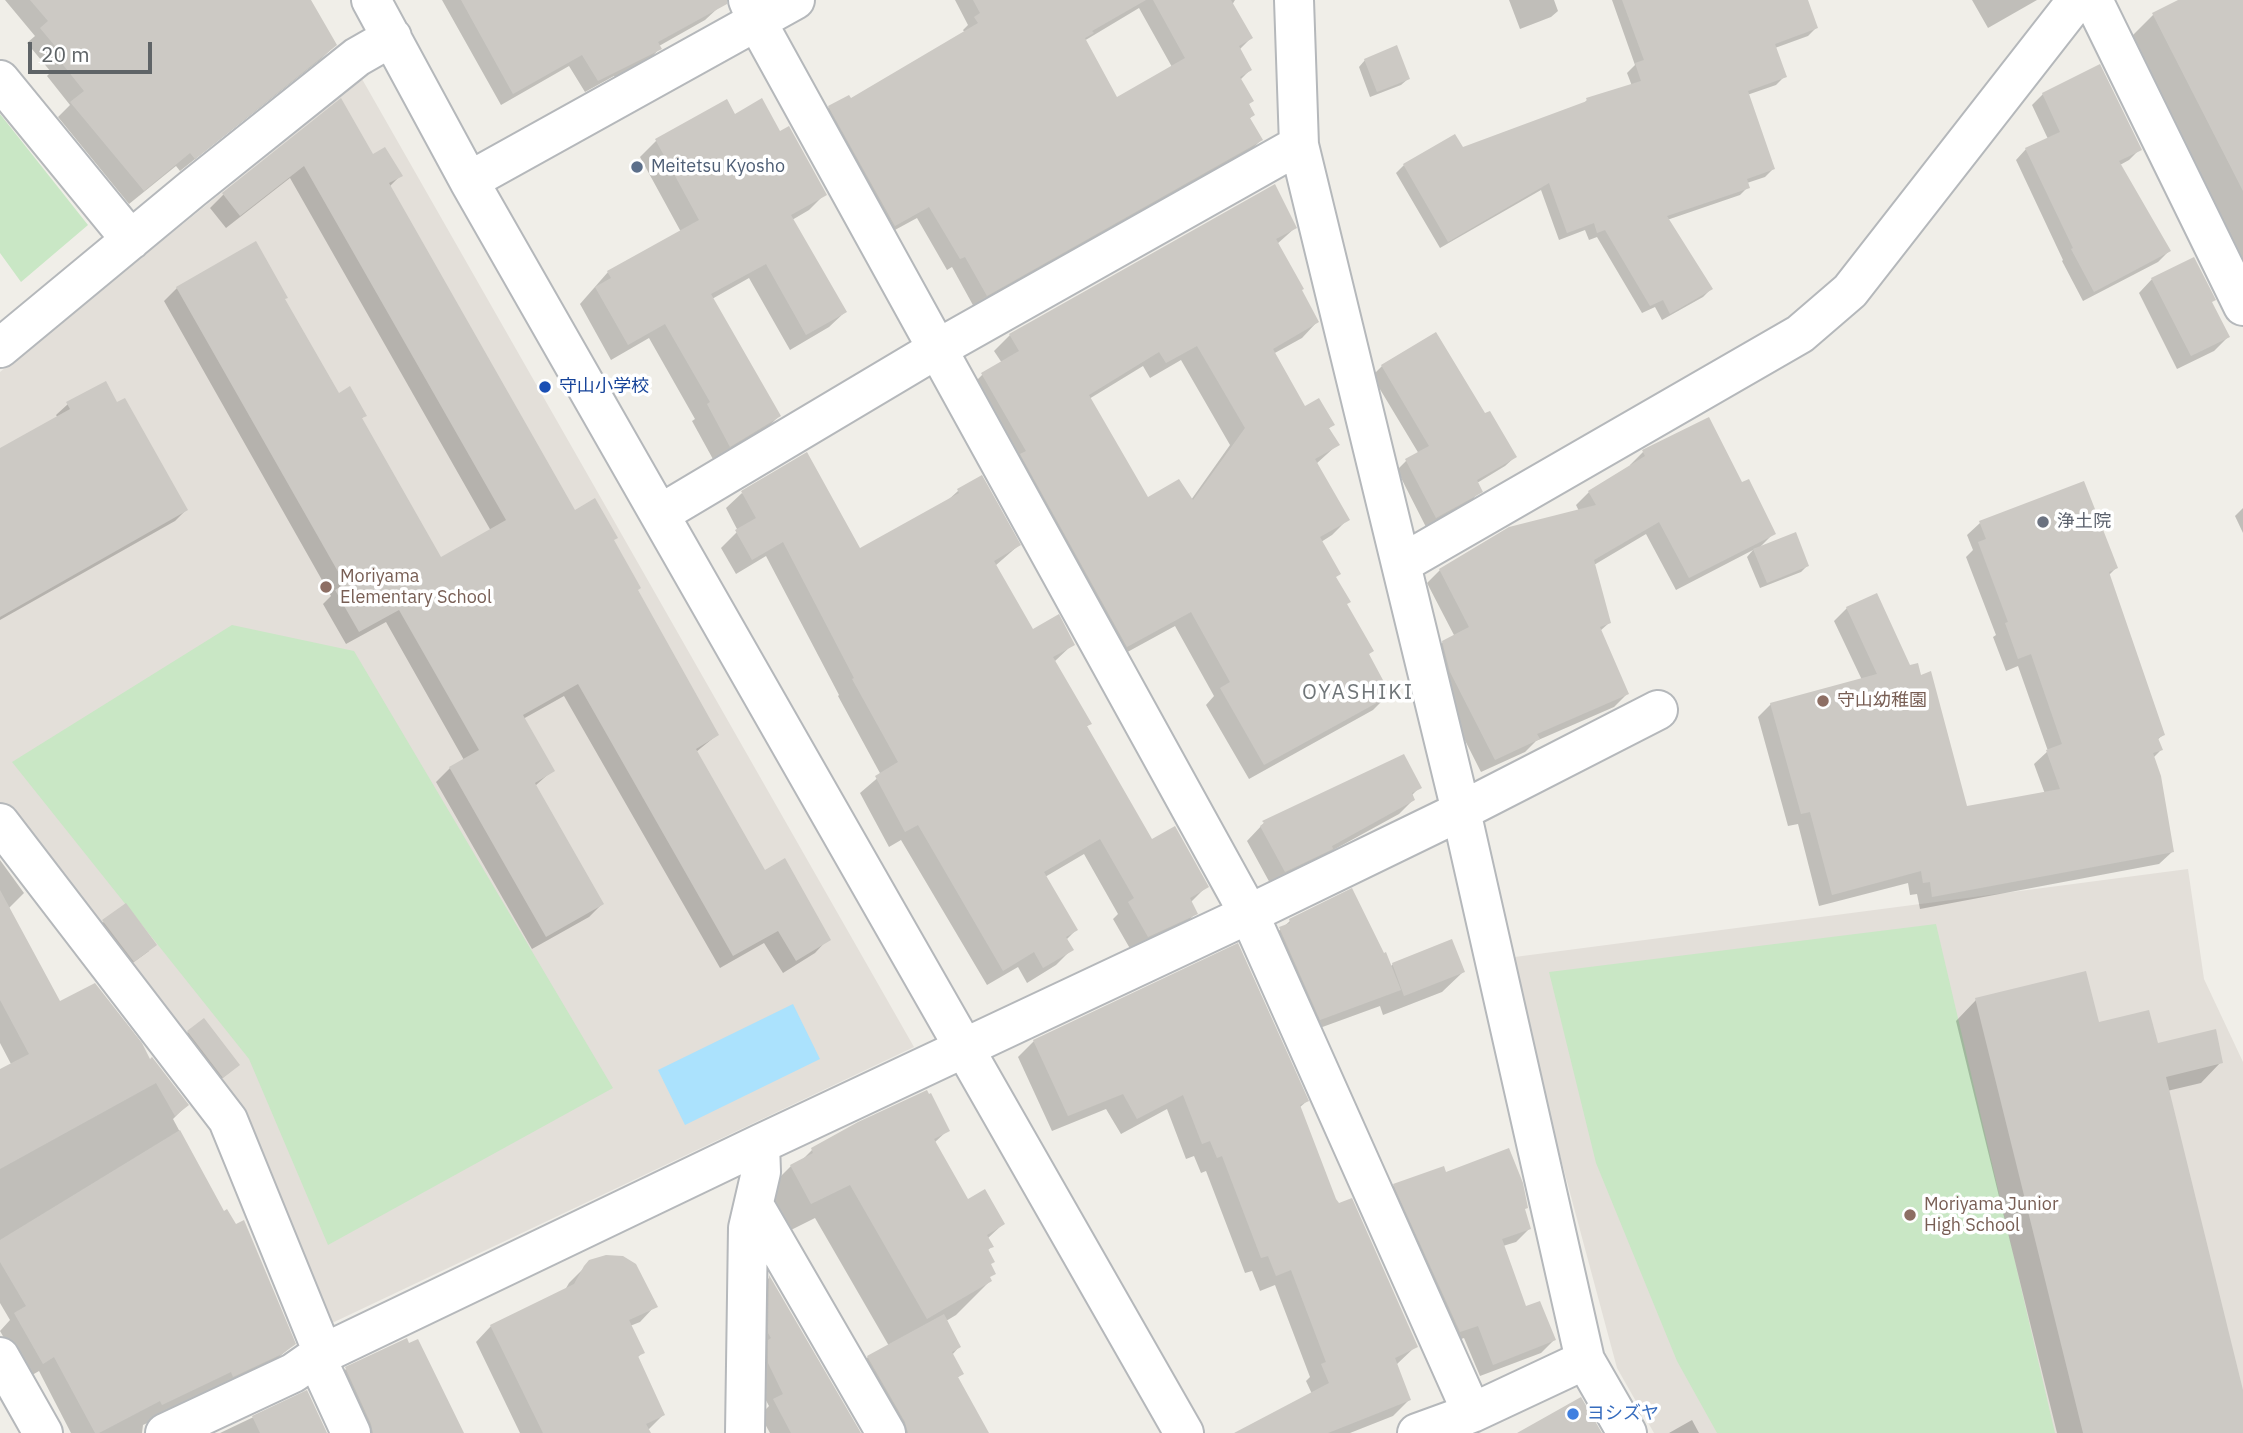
<!DOCTYPE html>
<html>
<head>
<meta charset="utf-8">
<style>
  body { margin:0 }
  #map { position:relative; width:2243px; height:1433px; overflow:hidden; background:#f0eee8; font-family:"IBM Plex Sans",sans-serif }
  canvas { display:block }
  .scale { position:absolute; left:28px; top:42px; width:124px; height:32px; box-sizing:border-box; border:4px solid #5f6467; border-top:0; padding-left:9px; font-size:21px; line-height:24px; white-space:nowrap; color:#5f6467; -webkit-text-stroke:5px #fff; paint-order:stroke }
</style>
</head>
<body>
<div id="map">
<canvas width="2243" height="1433"></canvas>
<div class="scale">20 m</div>
</div>
<script>
const c = document.querySelector('canvas').getContext('2d');
c.lineJoin = 'round';
function fill(path, color) {
  c.fillStyle = color;
  c.fill(path, 'evenodd');
}
function strokePath(path, color, width, dash) {
  c.strokeStyle = color;
  c.lineWidth = width;
  c.lineCap = dash ? 'butt' : 'round';
  c.setLineDash(dash || []);
  c.stroke(path);
}
function label(font, color, halo, rows, align = 'center') {
  c.font = font + ' "IBM Plex Sans","Noto Sans JP",sans-serif';
  c.lineWidth = 7;
  c.setLineDash([]);
  c.textBaseline = 'middle';
  c.strokeStyle = halo;
  c.fillStyle = color;
  for (const [text, x, y, turn = 0] of rows) {
    c.save();
    c.translate(x, y);
    c.rotate((+turn || 0) * Math.PI / 180);
    c.textAlign = isNaN(turn) ? turn : align;
    if (halo) c.strokeText(text, 0, 0);
    c.fillText(text, 0, 0);
    c.restore();
  }
}
const education = new Path2D(`
  M362,79L914,1047L330,1324L237,1112L0,802V372Z
  M2188,869L2204,979L2243,1062V1433H1654L1617,1368L1507,958Z`);
const green = new Path2D(`
  M0,114L88,225L21,282L0,253Z
  M232,625L354,651L613,1088L328,1245L249,1059L12,762Z
  M1936,924L2055,1433H1717L1677,1361L1596,1163L1549,972Z`);
const water = new Path2D(`
  M793,1004L820,1059L685,1125L658,1070Z`);
const shadow = new Path2D(`
  M5,0H310L335,45L321,59L180,171L176,166L129,204L58,117L70,105L47,76L51,72L27,43L35,36Z
  M442,0H719L718,8L705,20L659,46L660,48L648,61L616,79L614,76L585,92L569,66L501,105Z
  M955,0H1235L1232,5L1251,38L1239,50L1250,70L1240,80L1253,115L1249,119L1261,140L1249,152L974,307L952,267L947,270L917,218L882,237L817,119L829,107L850,100L965,33L963,30L968,25ZM1139,8L1172,67L1116,99L1084,41Z
  M1509,0H1554L1558,11L1551,17L1520,29Z
  M1612,0H1806L1816,28L1808,36L1775,48L1784,77L1776,85L1747,95L1773,169L1765,177L1747,183L1748,187L1740,195L1667,220L1711,289L1703,297L1662,320L1655,307L1642,313L1597,237L1589,240L1585,230L1559,240L1541,190L1440,248L1396,173L1404,165L1462,149L1582,105L1587,100L1632,86L1627,73L1635,65Z
  M1972,0H2037L1988,28Z
  M2181,0H2243V266L2128,40L2154,14Z
  M1365,60L1408,79L1401,85L1370,97L1359,67Z
  M2043,94L2140,149L2129,160L2120,165L2169,251L2158,262L2083,301L2062,261L2063,260L2016,160L2026,149L2048,139L2032,105Z
  M340,100L372,157L400,176L389,187L574,512L612,541L636,591L717,735L696,752L764,872L828,939L815,953L783,973L764,943L720,968L564,696L523,719L553,770L535,786L602,904L589,917L532,949L436,782L450,768L464,760L386,622L346,644L323,604L331,596L164,301L177,288L284,300L338,396L365,415L361,419L441,560L491,531L290,178L226,228L210,208L223,195Z
  M726,101L734,116L779,134L825,194L809,210L792,220L845,312L829,327L790,350L749,278L712,299L779,416L763,432L714,461L692,421L695,419L649,338L611,360L580,304L608,272L681,232L640,157L656,141Z
  M1295,228L1277,244L1317,322L1302,338L1273,354L1304,408L1333,425L1328,429L1337,445L1316,464L1347,520L1332,535L1321,542L1367,655L1389,694L1373,710L1249,779L1206,705L1214,696L1175,626L1111,661L967,390L982,375L1002,363L994,351L1010,335ZM1181,360L1230,445L1191,500H1147L1089,399L1143,366L1150,378Z
  M2152,279L2211,303L2228,337L2214,351L2177,369L2139,293Z
  M1436,335L1485,416L1515,457L1505,466L1477,483L1480,491L1471,501L1426,527L1397,470L1406,461L1419,454L1372,376L1382,366Z
  M68,404H117L186,510L175,521L0,620V450L58,418L56,415Z
  M1643,452L1742,484L1774,533L1759,548L1807,566L1801,572L1760,588L1747,557L1753,550L1676,590L1646,534L1594,565L1609,623L1600,631L1627,694L1614,707L1536,741L1525,752L1481,772L1437,685L1430,656L1443,642L1455,637L1427,583L1440,570L1579,511L1576,505L1589,492L1631,467L1630,465Z
  M981,478L1019,545L995,566L1032,632L1073,644L1054,662L1090,724L1086,727L1151,842L1207,886L1190,903L1196,913L1180,929L1132,952L1113,919L1118,914L1084,854L1045,877L1076,930L1066,940L1072,949L1056,965L1027,983L1018,967L987,985L901,840L889,847L860,793L881,775L838,696L839,695L766,556L736,574L721,548L738,531L726,508L742,493L860,551L947,501L958,491Z
  M2243,508V533L2235,516Z
  M1980,523L2116,568L2109,575L2163,735L2157,740L2161,750L2153,758L2172,852L2159,864L1920,909L1917,894L1910,895L1908,883L1819,906L1798,824L1788,826L1758,717L1771,704L1862,680L1834,621L1847,608L1966,808L2045,794L2034,764L2048,751L2018,666L2006,671L1993,637L1996,635L1966,557L1973,550L1967,535Z
  M1404,757L1420,787L1411,796L1413,800L1399,814L1326,854L1317,862L1271,885L1247,841L1264,823Z
  M0,860L24,893L8,909L59,1003L149,1061L187,1105L173,1119L294,1344L265,1369L143,1425L142,1433H71L39,1371L27,1378L0,1331L10,1320L0,1303V1071L11,1064L0,1043Z
  M1290,921L1390,967L1393,964L1463,972L1442,992L1383,1015L1380,1006L1306,1033L1266,942Z
  M103,922L149,951L127,967L97,928Z
  M1976,1000L2098,1024L2156,1045L2221,1062L2201,1083L2167,1091L2243,1397V1433H2057L1956,1021Z
  M188,1032L231,1071L216,1083L182,1038Z
  M1034,1041L1307,1101L1299,1108L1334,1200L1416,1346L1396,1365L1409,1400L1393,1416L1350,1433H1251L1312,1394L1306,1381L1310,1377L1275,1285L1260,1291L1252,1271L1245,1273L1206,1171L1201,1173L1194,1156L1186,1159L1167,1109L1121,1134L1106,1109L1052,1131L1018,1057Z
  M858,1124L948,1130L934,1143L968,1201L1003,1224L987,1239L992,1246L987,1251L990,1281L956,1315L946,1321L959,1347L952,1355L962,1374L956,1379L987,1433H889L853,1371L868,1357L889,1346L815,1218L777,1237L757,1200L791,1166L800,1162L812,1150Z
  M1445,1174L1524,1210L1529,1229L1516,1242L1503,1246L1525,1309L1554,1340L1541,1353L1480,1376L1464,1338L1447,1344L1382,1198L1394,1185Z
  M590,1262L655,1306L640,1322L630,1326L643,1352L637,1358L663,1415L648,1430L649,1433H520L476,1342L491,1326L565,1290L569,1283Z
  M769,1278L859,1433H770L760,1415L769,1406L754,1378L756,1291Z
  M346,1369L463,1433H353L330,1384Z
  M306,1392L325,1433H220Z
  M1692,1420L1699,1433H1669Z`);
const building = new Path2D(`
  M30,0H311L337,45L195,159L190,153L144,191L70,102L84,91L60,61L64,57L40,28L48,21Z
  M461,0H727V4L658,42L662,49L598,81L582,55L513,94Z
  M973,0H1146L1092,31L1094,33L1085,38L1117,97L1185,58L1153,0H1231L1253,38L1239,46L1252,70L1240,77L1254,101L1249,104L1255,115L1250,118L1263,140L987,296L965,257L960,259L929,207L895,226L828,106L849,95L851,98L978,23L974,17L980,13Z
  M1622,0H1808L1818,28L1775,44L1787,77L1748,91L1775,169L1747,179L1750,188L1667,216L1713,289L1670,314L1663,300L1650,306L1605,230L1597,233L1594,223L1567,233L1549,183L1448,242L1403,164L1455,134L1463,147L1587,101L1586,98L1641,81L1635,63L1644,60Z
  M2178,0H2243V191L2152,13Z
  M1397,45L1410,79L1377,92L1364,59Z
  M2100,64L2142,150L2119,161L2171,251L2094,292L2071,249L2073,248L2025,148L2060,132L2042,93Z
  M341,98L373,154L385,147L403,176L389,183L575,510L595,498L618,538L614,540L641,588L638,590L719,735L696,749L765,870L785,858L831,940L796,961L778,931L733,956L578,684L523,715L555,771L535,783L604,904L546,937L449,767L479,750L399,610L359,632L335,590L345,584L176,287L256,241L288,298L285,299L339,393L350,386L367,416L362,418L441,557L506,520L304,166L240,216L222,193Z
  M762,98L780,131L789,126L827,195L791,215L847,312L806,335L766,264L711,294L781,416L730,447L707,404L710,402L665,324L628,345L595,287L611,278L607,271L699,220L655,139L727,99L735,114Z
  M1275,184L1297,228L1276,239L1304,289L1302,290L1319,322L1273,349L1305,406L1319,398L1335,425L1329,428L1340,445L1315,459L1350,520L1320,537L1341,574L1336,577L1351,602L1347,604L1374,651L1369,654L1391,695L1264,765L1220,688L1230,682L1191,612L1127,647L1020,454L1026,451L981,373L1019,351L1009,334ZM1197,346L1245,428L1193,500L1179,479L1148,497L1089,395L1159,352L1166,363Z
  M2194,257L2216,300L2212,302L2230,337L2191,356L2151,278Z
  M1436,332L1485,413L1490,411L1517,457L1477,480L1483,492L1436,518L1405,459L1429,446L1381,365Z
  M106,381L117,402L125,398L188,510L0,617V448L70,409L66,402Z
  M1709,417L1742,482L1749,479L1776,534L1689,578L1659,522L1594,560L1611,623L1600,627L1629,694L1537,734L1540,739L1495,760L1450,672L1442,641L1469,627L1439,569L1509,527L1596,505L1588,491L1645,456L1642,450Z
  M807,452L860,548L959,493L957,489L982,475L1021,545L994,561L1033,629L1059,614L1075,645L1053,657L1092,724L1087,726L1152,839L1175,826L1209,887L1190,898L1198,914L1148,937L1128,902L1134,898L1100,839L1044,872L1078,930L1066,937L1074,950L1043,968L1034,952L1003,971L918,825L905,832L875,776L898,762L852,679L854,678L783,542L752,560L735,530L756,518L741,491Z
  M2084,481L2118,568L2109,572L2165,735L2158,738L2163,750L2153,753L2161,776L2174,852L1932,897L1930,882L1923,883L1921,871L1832,895L1810,812L1801,814L1770,703L1877,674L1846,607L1877,593L1910,665L1918,663L1921,675L1931,671L1967,806L2060,789L2046,750L2062,744L2031,654L2018,659L2005,623L2008,622L1978,542L1986,539L1979,521Z
  M1796,532L1809,566L1767,583L1753,549Z
  M1404,754L1422,788L1412,793L1415,800L1332,846L1333,849L1285,872L1260,826L1264,823L1262,821Z
  M1352,888L1384,953L1386,952L1401,990L1320,1020L1279,927L1290,923L1289,919Z
  M0,890L60,1001L95,983L142,1043L150,1059L152,1057L189,1105L175,1116L156,1083L0,1169V1069L29,1054L0,1000Z
  M126,903L157,945L134,962L102,920Z
  M1452,939L1465,972L1404,996L1392,963Z
  M1238,943L1309,1101L1300,1105L1336,1199L1339,1203L1352,1198L1418,1347L1395,1358L1411,1400L1328,1433H1234L1329,1383L1321,1364L1326,1362L1291,1270L1276,1276L1268,1256L1261,1258L1222,1156L1217,1158L1210,1141L1202,1144L1183,1095L1137,1119L1123,1094L1068,1116L1033,1040Z
  M2086,971L2099,1022L2149,1010L2158,1043L2216,1029L2223,1063L2166,1077L2243,1390V1433H2083L1975,998Z
  M204,1018L240,1065L223,1078L187,1031Z
  M927,1090L929,1094L931,1093L950,1131L934,1139L968,1199L985,1189L1005,1224L987,1235L994,1247L988,1249L995,1262L991,1264L996,1274L990,1277L992,1281L927,1319L850,1185L811,1204L790,1165L813,1153L811,1148L858,1122Z
  M180,1130L224,1211L227,1209L236,1224L244,1220L296,1344L282,1354L233,1377L231,1372L162,1405L160,1401L99,1433H95L54,1357L43,1364L14,1313L26,1306L0,1262V1240Z
  M1509,1148L1523,1183L1528,1208L1525,1209L1531,1229L1502,1239L1526,1306L1540,1301L1556,1340L1493,1365L1478,1326L1460,1332L1393,1184L1444,1166L1446,1172Z
  M606,1255L623,1256L636,1264L658,1307L629,1320L645,1353L638,1356L665,1415L646,1424L651,1433H543L490,1325L574,1284L584,1266L589,1260Z
  M769,1275L861,1433H791L773,1399L783,1394L768,1363V1340L771,1338L768,1333Z
  M944,1314L961,1347L952,1352L964,1374L958,1377L989,1433H908L905,1422L867,1356Z
  M407,1338L409,1343L418,1339L464,1433H373L371,1424L345,1367Z
  M307,1390L327,1433H260L252,1416Z
  M1581,1397L1602,1433H1517Z`);
const minor = new Path2D(`
  M371,0L469,181L1184,1433
  M748,0L757,22L1249,914L1472,1413
  M1294,0L1299,145L1461,811L1585,1360L1627,1433
  M2093,0L2243,306
  M0,80L131,240
  M469,181L795,0
  M0,348L192,189L357,57L392,37
  M660,514L937,349L1299,145
  M1401,564L1800,334L1850,291L2077,0
  M0,823L228,1120L323,1353
  M754,1205L886,1433
  M0,1357L43,1433
  M316,1357L351,1433
  M165,1433L293,1373L316,1357L760,1144L1249,914L1461,811L1658,710
  M745,1433L748,1228L761,1172L760,1144
  M1417,1433L1472,1413L1585,1360`);
const markers = [
  [637,167,7,"#5c6f8a"],
  [545,387,7,"#1a4fb4"],
  [2043,522,7,"#6b7280"],
  [326,587,7,"#8d6e63"],
  [1823,701,7,"#8d6e63"],
  [1910,1215,7,"#8d6e63"],
  [1573,1414,7,"#3f7fe0"]
];
const serviceNames = [
  ["Meitetsu Kyosho",651,167]
];
const transitNames = [
  ["守山小学校",559,387]
];
const worshipNames = [
  ["浄土院",2057,522]
];
const educationNames = [
  ["Moriyama",340,577],
  ["Elementary School",340,598],
  ["守山幼稚園",1837,701],
  ["Moriyama Junior",1924,1205],
  ["High School",1924,1226]
];
const shopNames = [
  ["ヨシズヤ",1587,1414]
];
const quarterNames = [
  ["OYASHIKI",1358,693]
];
fill(education, '#e3dfd9');
fill(green, '#c9e7c5');
fill(water, '#abe2fd');
fill(shadow, '#0003');
fill(building, '#ccc9c4');
strokePath(minor, '#b5b8bb', 42);
strokePath(minor, '#fff', 38);
for (const [x, y, r, color] of markers) {
  const dot = new Path2D();
  dot.arc(x, y, r, 0, 2 * Math.PI);
  c.fillStyle = color;
  c.fill(dot);
  strokePath(dot, '#fff', 2.5);
}
label('18px', '#4e5e75', '#fff', serviceNames, 'left');
label('18px', '#164399', '#fff', transitNames, 'left');
label('18px', '#5b616d', '#fff', worshipNames, 'left');
label('18px', '#785e54', '#fff', educationNames, 'left');
label('18px', '#366cbe', '#fff', shopNames, 'left');
c.letterSpacing = '2px';
label('21px', '#707679', '#fff', quarterNames);
c.letterSpacing = '0px';
</script>
</body>
</html>
